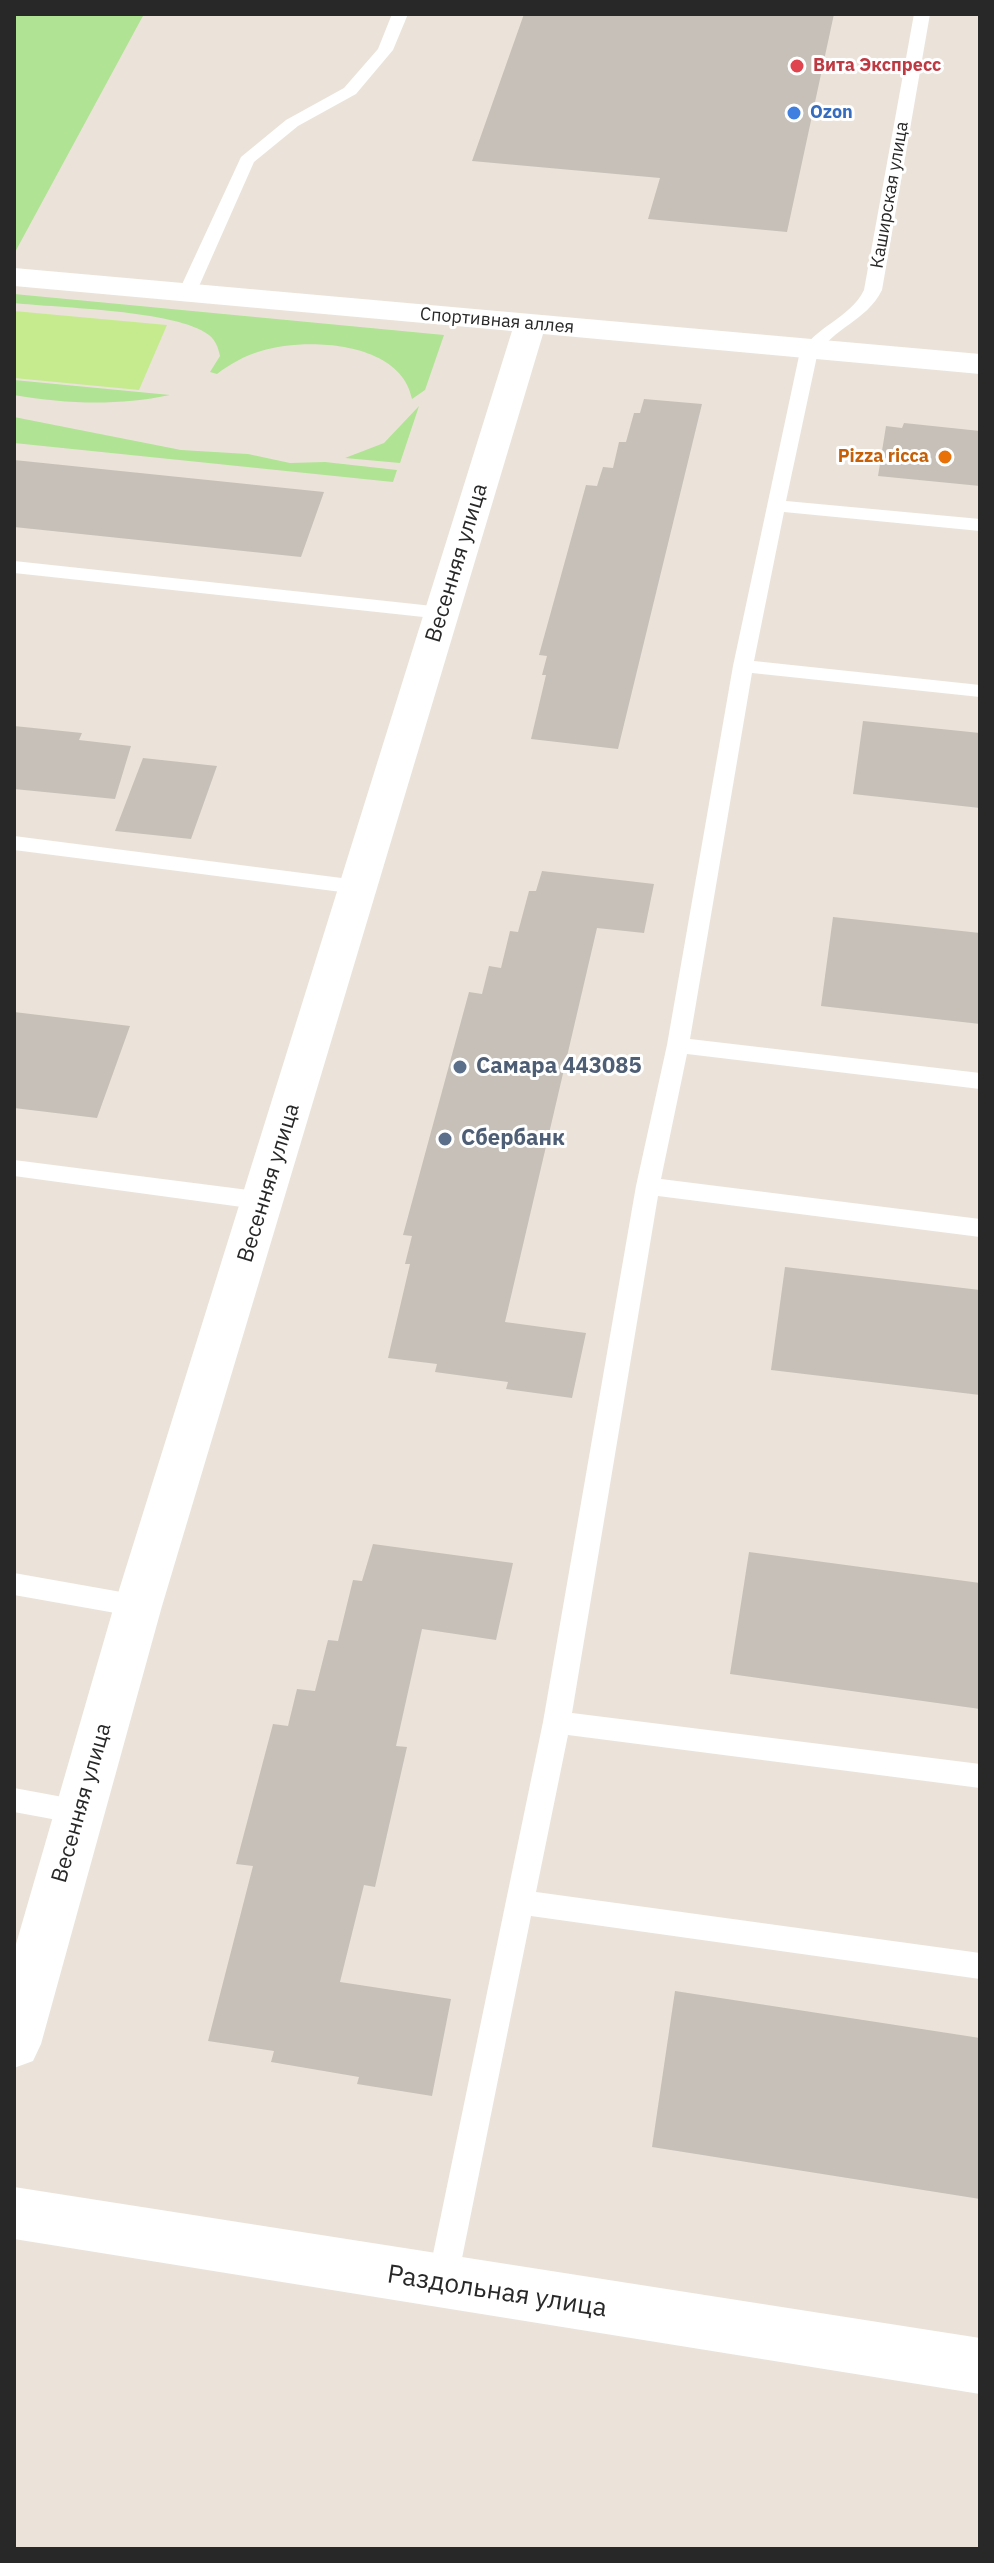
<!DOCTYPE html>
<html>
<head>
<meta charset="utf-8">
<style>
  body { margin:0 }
  #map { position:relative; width:994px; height:2563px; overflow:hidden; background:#ebe3d9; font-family:"IBM Plex Sans",sans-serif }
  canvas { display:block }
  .frame { position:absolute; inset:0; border:16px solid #282828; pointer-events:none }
</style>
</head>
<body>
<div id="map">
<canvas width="994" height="2563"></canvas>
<div class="frame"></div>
</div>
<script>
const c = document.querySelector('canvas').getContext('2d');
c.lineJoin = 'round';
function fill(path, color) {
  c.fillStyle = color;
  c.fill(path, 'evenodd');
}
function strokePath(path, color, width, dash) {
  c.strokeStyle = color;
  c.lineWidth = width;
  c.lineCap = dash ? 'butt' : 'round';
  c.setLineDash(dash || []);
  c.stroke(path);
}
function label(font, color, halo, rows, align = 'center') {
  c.font = font + ' "IBM Plex Sans",sans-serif';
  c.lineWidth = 6;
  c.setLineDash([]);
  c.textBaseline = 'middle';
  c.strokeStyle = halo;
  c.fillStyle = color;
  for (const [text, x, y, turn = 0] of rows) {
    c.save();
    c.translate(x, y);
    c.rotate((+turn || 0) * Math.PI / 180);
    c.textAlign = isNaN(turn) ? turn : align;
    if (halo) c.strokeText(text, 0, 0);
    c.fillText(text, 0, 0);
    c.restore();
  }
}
const green = new Path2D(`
  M14,14H144L14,254Z
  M14,294L444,335L425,390L412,399C401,341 306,337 261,351C244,356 230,364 217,374L210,372L220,356C218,347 216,341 209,335C177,310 58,308 14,303Z
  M14,380L170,395C117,406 67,404 14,395Z
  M419,406L400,463L345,458L384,443Z
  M14,417L181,450L248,454L290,463L325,462L397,470L393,482L14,443Z`);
const pitch = new Path2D(`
  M14,311L167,325L139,390L14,378Z`);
const building = new Path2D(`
  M524,14H834L787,232L648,219L660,178L472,161Z
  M644,399L702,404L618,749L531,739L546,675H542L547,656L539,655L586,485L597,486L603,467L613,468L619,442H626L634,413H640Z
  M904,423L980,431V486L878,476L886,426L902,428Z
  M14,460L324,492L301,557L14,527Z
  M863,721L980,733V808L853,794Z
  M14,726L82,733L79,740L131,746L115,799L14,789Z
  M143,758L217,766L191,839L115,831Z
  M542,871L654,884L644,933L597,928L505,1322L586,1333L572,1398L506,1389L508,1382L435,1372L437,1364L388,1358L410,1264H405L412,1236L403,1235L469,992L482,994L489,966L501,968L510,931L518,932L529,891H536Z
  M833,917L980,933V1024L821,1006Z
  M14,1012L130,1026L97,1118L14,1108Z
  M785,1267L980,1290V1395L771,1370Z
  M373,1544L513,1563L496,1640L422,1629L396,1746L407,1747L375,1887L364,1885L340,1982L451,1999L432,2096L357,2084L359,2077L271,2062L274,2051L208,2041L253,1866L236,1864L273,1724L288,1726L297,1689L315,1691L328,1640L338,1641L353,1580L362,1581Z
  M749,1552L980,1583V1709L730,1674Z
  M675,1991L980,2038V2199L652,2147Z`);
const lane = new Path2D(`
  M392,14H408L393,50L356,94L298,126L254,162L196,293L187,298L181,297L178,293L241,157L286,120L344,88L378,49Z
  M914,14H930L882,290C866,322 832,328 817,356L786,501L980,519V531L784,512L754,661L980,685V697L752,673L690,1039L980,1073V1089L687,1054L661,1179L980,1219V1237L658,1196L572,1713L980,1764V1788L568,1735L536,1892L980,1953V1979L531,1916L457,2283L453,2293L442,2298L431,2293L427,2283L543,1722L636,1186L667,1045L733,666L799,356C814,326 850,319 864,290Z
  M14,561L442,607L452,613L442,619L14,573Z
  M14,836L357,880L368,887L357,894L14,850Z
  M14,1160L264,1192L272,1195L276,1201L272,1207L264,1210L14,1176Z
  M14,1573L138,1595L147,1598L151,1606L147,1614L138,1617L14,1595Z
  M14,1788L79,1800L89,1804L93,1812L89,1820L79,1824L14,1812Z`);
const street = new Path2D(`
  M14,268L980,354V374L543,334L162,1606L41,2044L33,2061L14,2068V1951L114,1606L512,331L14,286Z
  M14,2187L980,2338V2394L14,2239Z`);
const markers = [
  [797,66,8,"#e0444e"],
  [794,113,8,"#3f7fe0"],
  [945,457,8,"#e8710a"],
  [460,1067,8,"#5c6f8a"],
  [445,1139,8,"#5c6f8a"]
];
const farHealthnames = [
  ["Вита Экспресс",813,66]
];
const farShopnames = [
  ["Ozon",810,113]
];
const farStreetnames = [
  ["Каширская улица",890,195,-80],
  ["Спортивная аллея",497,321,5]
];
const farFoodnames = [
  ["Pizza ricca",929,457]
];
const streetNames = [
  ["Весенняя улица",457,563,-73],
  ["Весенняя улица",269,1183,-73],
  ["Весенняя улица",82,1803,-74]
];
const serviceNames = [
  ["Самара 443085",476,1067],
  ["Сбербанк",461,1139]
];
const nearStreetnames = [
  ["Раздольная улица",497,2292,9]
];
fill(green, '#b0e394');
fill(pitch, '#c6eb8f');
fill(building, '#c6c0b9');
fill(lane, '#fff');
fill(street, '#fff');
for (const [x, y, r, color] of markers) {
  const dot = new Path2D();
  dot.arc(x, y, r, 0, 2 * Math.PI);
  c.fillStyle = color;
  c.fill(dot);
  strokePath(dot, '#fff', 3);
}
label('bold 18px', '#be3a42', '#fff', farHealthnames, 'left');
label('bold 18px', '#366cbe', '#fff', farShopnames, 'left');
label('18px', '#282828', '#fff', farStreetnames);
label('bold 18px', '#c56008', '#fff', farFoodnames, 'right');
label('22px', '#282828', '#fff', streetNames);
label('bold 22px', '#4e5e75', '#fff', serviceNames, 'left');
label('26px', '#282828', '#fff', nearStreetnames);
</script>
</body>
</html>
